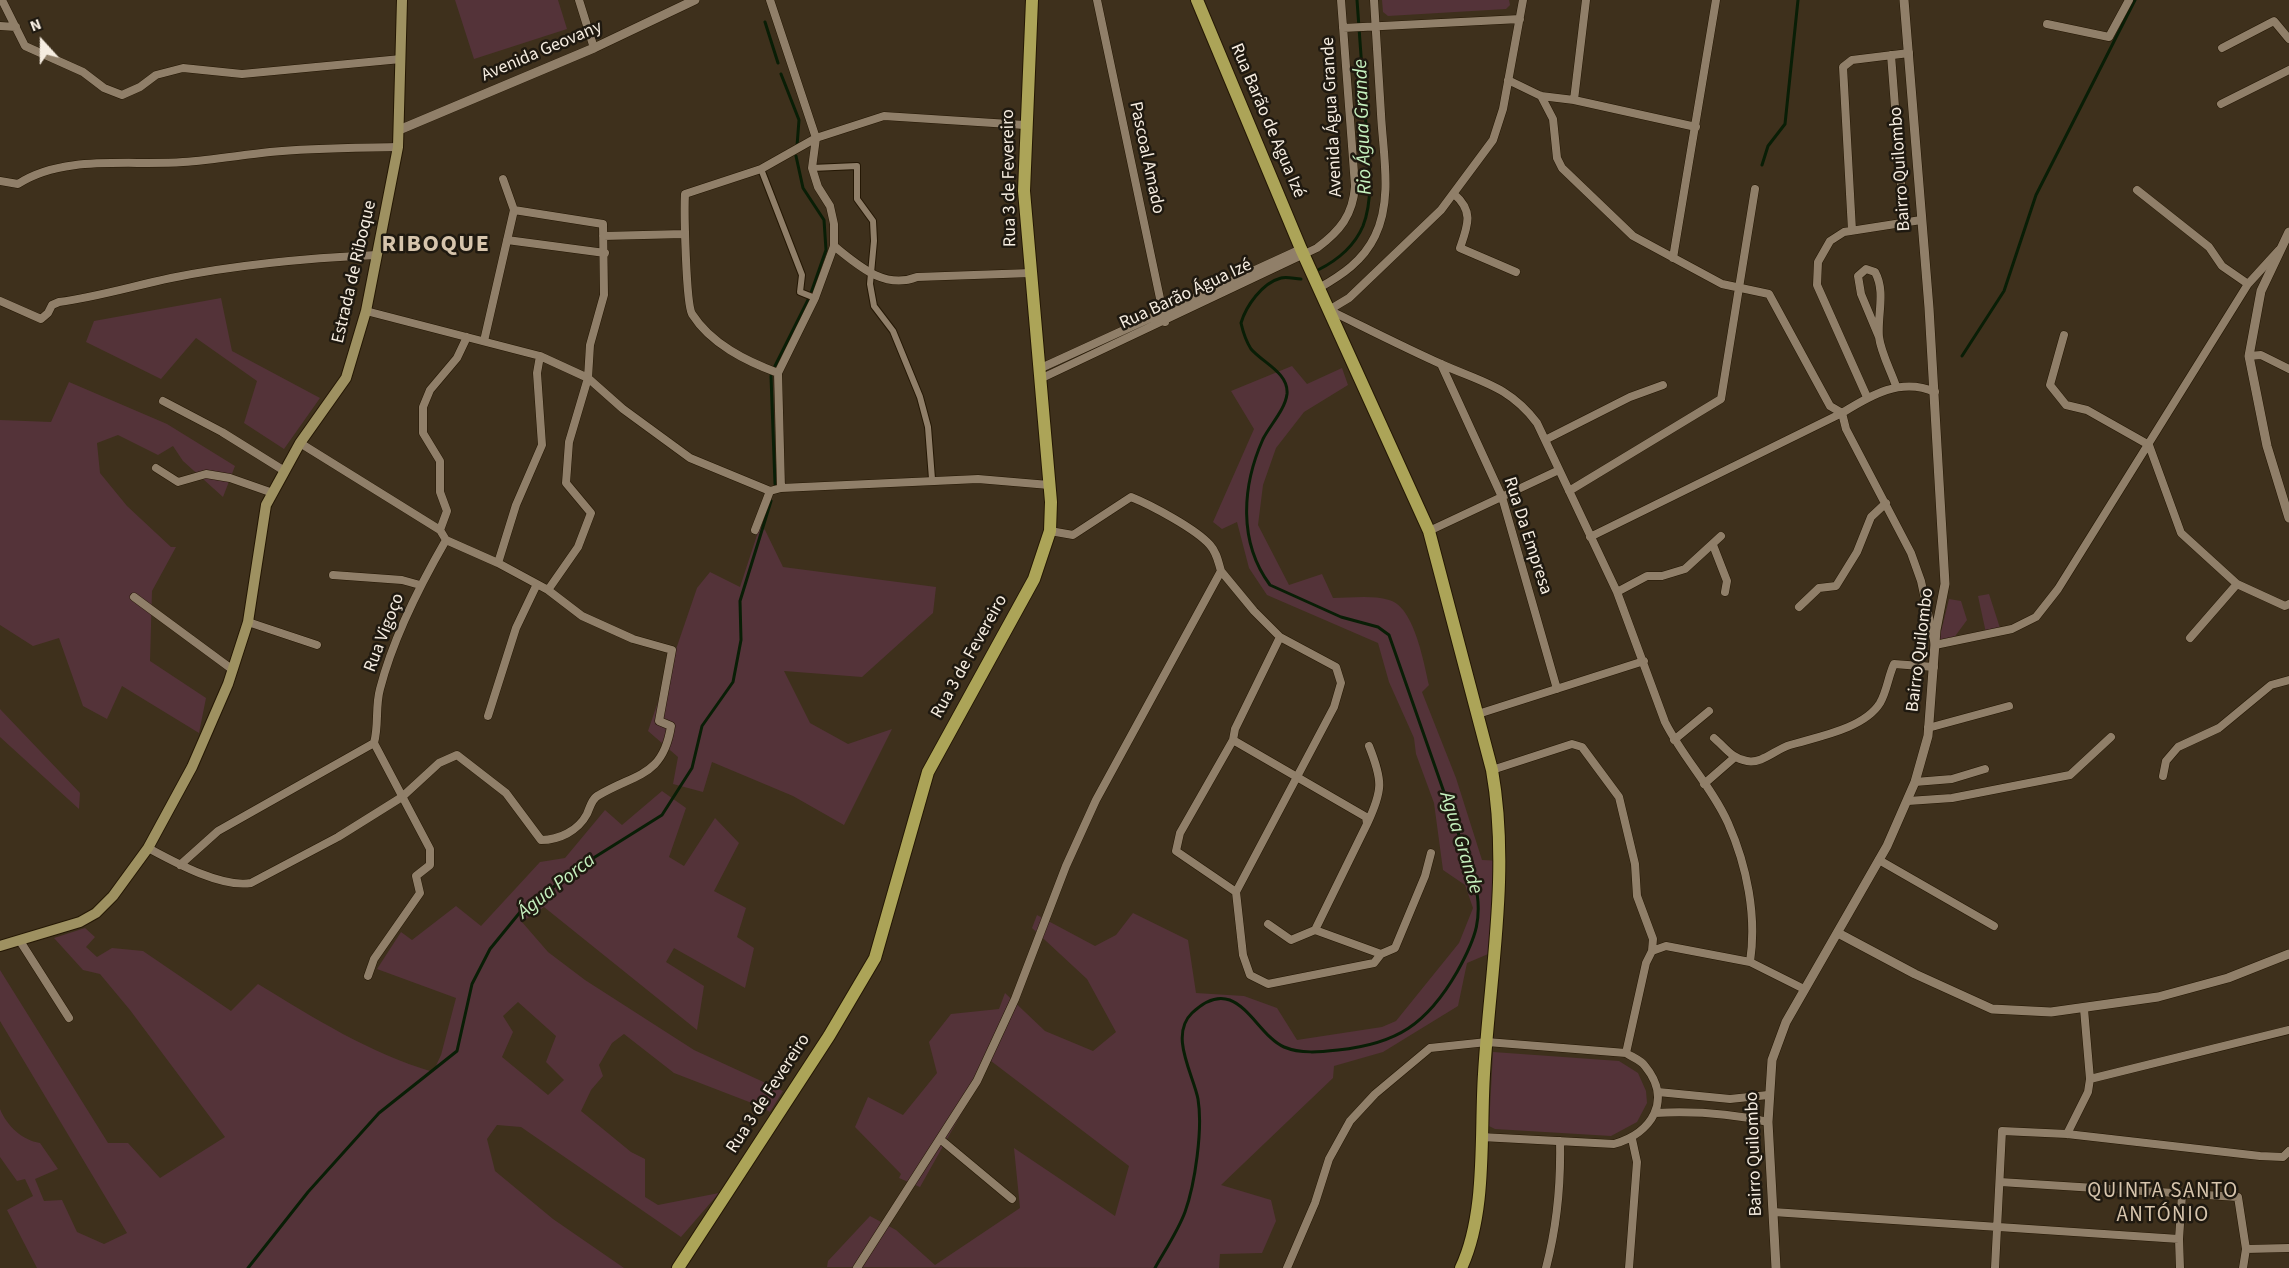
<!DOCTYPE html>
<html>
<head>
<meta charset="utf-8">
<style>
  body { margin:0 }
  #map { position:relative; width:2289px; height:1268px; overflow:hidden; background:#3e301c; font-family:"Source Sans 3",sans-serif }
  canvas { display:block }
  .north { position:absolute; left:12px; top:12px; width:60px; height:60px; -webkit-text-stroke:4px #1f1910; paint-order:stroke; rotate:339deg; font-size:16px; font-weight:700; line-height:24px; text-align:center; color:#f6ede1 }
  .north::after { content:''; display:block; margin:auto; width:21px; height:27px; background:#f6ede1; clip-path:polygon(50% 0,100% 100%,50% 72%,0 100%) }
</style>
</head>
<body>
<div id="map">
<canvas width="2289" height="1268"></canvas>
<div class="north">N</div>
</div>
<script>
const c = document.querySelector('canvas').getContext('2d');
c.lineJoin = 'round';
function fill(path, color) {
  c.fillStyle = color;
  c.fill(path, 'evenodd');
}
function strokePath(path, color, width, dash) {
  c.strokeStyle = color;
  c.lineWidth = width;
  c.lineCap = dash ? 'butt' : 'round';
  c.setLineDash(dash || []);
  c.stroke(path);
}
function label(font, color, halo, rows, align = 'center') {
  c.font = font + ' "Source Sans 3",sans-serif';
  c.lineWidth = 5;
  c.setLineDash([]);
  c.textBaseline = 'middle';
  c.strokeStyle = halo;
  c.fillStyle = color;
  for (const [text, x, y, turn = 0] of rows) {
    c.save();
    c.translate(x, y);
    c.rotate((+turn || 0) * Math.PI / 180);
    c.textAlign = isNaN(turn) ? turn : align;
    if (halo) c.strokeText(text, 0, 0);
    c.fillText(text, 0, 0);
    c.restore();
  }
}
const green = new Path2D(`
  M455,0H558L567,29L474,59Z
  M1382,0H1509L1510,5L1506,9L1388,16L1383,12Z
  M221,298L232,351L320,398L284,449L244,423L257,381L196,338L161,379L86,342L94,321Z
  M1292,366L1307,384L1342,368L1348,385L1304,412L1276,448L1263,485L1258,525L1289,585L1322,574L1333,598C1350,598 1372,595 1389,600C1414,606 1424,663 1429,685L1422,692L1456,778L1482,860L1503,861L1500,949L1467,963L1458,1006L1383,1052L1334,1066L1333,1078L1221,1185L1271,1200L1276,1221L1262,1253L1220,1254L1219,1268L827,1267L828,1261L870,1216L896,1230L935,1265L1020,1208L1014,1148L1115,1216L1129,1166L991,1061L920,1187L899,1178L901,1174L855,1127L868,1097L903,1115L937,1073L929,1042L951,1014L999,1009L1005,993L1045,1031L1093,1051L1116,1032L1087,979L1032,928L1037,915L1095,946L1116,935L1133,913L1188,940L1196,993L1244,996L1277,1008L1297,1040L1382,1027L1396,1021L1459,943L1473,908L1465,885L1443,870L1434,803L1416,754L1414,738L1389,682L1378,643L1267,595L1249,568L1237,522L1222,529L1213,522L1254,429L1231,391Z
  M69,382L167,424L235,466L223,497L183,461L173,446L158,455L118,435L97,443L100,473L127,506L171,547H176L152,591L150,661L206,698L199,733L122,686L107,719L83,706L59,638L33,646L0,625V420L51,422Z
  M760,526L765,530L783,567L936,587L933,613L862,677L784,671L810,723L848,744L892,729L844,825L793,796L712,762L703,792L673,784L678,757L648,731L697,588L710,572L740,587Z
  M1989,594L2000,628L1986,633L1978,596Z
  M1949,599L1961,601L1967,620L1953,639L1939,640Z
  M0,709L80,793L79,809L0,737Z
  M662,791L686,808L669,857L684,866L715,818L739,843L714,891L746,908L737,937L754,948L745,988L674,948L666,962L704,986L697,1030L544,907L522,922L548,952L585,980L694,1050L783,1091L770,1112L757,1105L674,1073L624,1034L612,1043L599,1065L603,1076L591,1090L581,1111L631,1152L645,1159V1197L658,1205L719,1193L681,1237L521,1127L497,1125L487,1139L495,1171L553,1219L624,1268H37L7,1210L33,1196L25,1179L17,1181L0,1157V1109C7,1126 22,1140 40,1143L58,1169L35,1179L44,1201L62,1200L77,1232L104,1244L127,1233L0,1021V970L108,1143H128L160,1178L225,1137L130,1010L100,974L83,970L54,938L85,928L95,937L86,947L97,957L112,948L143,951L231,1011L258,984C316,1019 367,1052 433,1072L441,1055L456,998L377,969L401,932L412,940L456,906L481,926L540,862L565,858L605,810L622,825ZM518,1002L556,1036L546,1062L564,1080L548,1095L502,1057L513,1032L503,1016Z
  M1493,1052L1619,1061L1638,1073L1646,1091L1647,1103L1637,1122L1611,1136L1495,1129L1489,1126Z`);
const stream = new Path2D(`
  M765,22L778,63
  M781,74L799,120L797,146
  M796,156L803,188L824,220L826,250L811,293
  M1762,165L1768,146L1785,124L1798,0
  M1318,270C1338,260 1354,247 1363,226C1375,195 1368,157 1366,125C1363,83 1360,42 1357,0
  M1962,356L2004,291L2036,195L2135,0
  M775,366L809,298
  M771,376L775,484
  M248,1268L308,1192L379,1113L457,1051L472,984L490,949L521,911L587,862L662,815L692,768L702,726L733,682L741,640L740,601L771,501
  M1155,1268C1165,1250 1178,1231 1185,1212C1195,1184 1203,1129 1198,1099C1193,1074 1169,1035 1192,1013C1237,970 1254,1034 1284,1047C1301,1054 1320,1052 1338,1050C1397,1044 1427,1024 1457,972C1476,938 1484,917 1474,878L1389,635L1378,627L1341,617L1270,585C1238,542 1242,486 1263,439C1270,425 1285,410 1287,394C1289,373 1263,363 1251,349C1246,341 1243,332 1241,323C1246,306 1262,283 1281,278C1287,276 1295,279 1301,279`);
const pedestrian = new Path2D(`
  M812,168L857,166V199L873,221L874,241L870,284L874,306L893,331L920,397L928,427L932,479
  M761,169L802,275L800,292L815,298`);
const minor = new Path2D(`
  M2,0L25,46L83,72L104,88L122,95L140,87L156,75L183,68L242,74L401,59
  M579,0L594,48
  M770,0L816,138L812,168L818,187L830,206L834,224V246L815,298L778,373L781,488
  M1097,0L1165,322
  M2047,24L2109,37L2129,0
  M0,26L16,27
  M1343,28L1520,19
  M2222,48L2274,21L2289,39
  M1891,55L1904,223
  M1508,80L1541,96L1574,100L1696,127
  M1541,96L1553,119L1557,158L1562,168L1633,236L1722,284L1769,294L1830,406L1842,413L1846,429L1911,553L1921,581L1935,645L2012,629L2036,617L2058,589L2248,284L2279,250
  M1574,100L1586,0
  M2221,104L2289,70
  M0,181L18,184C63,154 131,166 183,162C213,160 241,155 270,152C312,148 355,148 398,147
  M2137,190L2209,247L2222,266L2248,284
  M1454,194C1474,211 1468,225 1460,248L1516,272
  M514,210L603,224L604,295L590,345L588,378L569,442L566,483L591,513L578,547L548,590
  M1852,230L1843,67L1852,60L1909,53
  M603,236L684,234
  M507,240L605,253
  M834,246C858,265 884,290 917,277L1031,273
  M1673,258L1716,0
  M1319,288C1342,275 1363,261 1375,236C1393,199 1383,154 1381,114C1379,76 1376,38 1374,0
  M0,301L41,319L48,313L52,305L59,302C97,297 133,286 171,278C240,264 308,258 377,255
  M1329,310C1366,328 1403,347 1441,364C1481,382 1509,386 1537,423L1617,592L1665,722C1683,758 1712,787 1728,823C1747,866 1757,916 1750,962
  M1329,310L1349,298L1441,210L1493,140L1503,109L1523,0
  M366,311L540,356L588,378L623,409L690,458L770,491L781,488L978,479L1049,485
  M2064,335L2050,385L2066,405L2087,410L2149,445L2181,533L2237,584L2285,606L2289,604
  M1879,337L1861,294L1858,276L1866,269L1875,272C1886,292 1877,315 1879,337C1881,353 1891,371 1896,386
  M484,341L514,210L503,179
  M2249,356L2261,355L2289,369
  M1441,364L1502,497L1557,689
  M1041,368L1301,249
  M778,373C746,361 711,344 692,314C686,304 684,211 685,194L761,169L816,138L884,116L1025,125
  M1040,379L1317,248C1340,231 1353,215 1355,186L1341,0
  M1867,397L1817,285L1818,262L1830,241L1844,232L1921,220
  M163,401L222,432L283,470
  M1545,440L1630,397L1663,385
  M156,468L178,482L206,474L230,478L270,492
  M1569,491L1721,399L1755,189
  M440,530L447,511L440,492V461L423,433V407L430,390L457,358L467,337
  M755,530L770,491
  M1429,531L1559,470
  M1590,537L1842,413C1871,395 1901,377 1935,392
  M1713,545L1727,581L1725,592
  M498,563L516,505L542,445L537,373L540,356
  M1221,571L1254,611L1280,637L1235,729L1233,740L1366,817L1367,824L1315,930L1381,954L1395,948L1425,876L1431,853
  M333,575L402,580L420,585
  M1617,592L1647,576H1662L1685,569L1721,536
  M134,597L233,670
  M1799,607L1819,588L1836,586L1857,552L1871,517L1886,503
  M248,622L317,645
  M2190,638L2237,584
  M1478,714L1644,661
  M488,716L516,628L537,584
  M1928,728L2009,706
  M1714,738C1725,747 1732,759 1747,761C1762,764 1776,749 1790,745C1816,737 1864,729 1880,703C1887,691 1888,677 1894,664L1934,667
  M1233,740L1180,833L1176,851L1236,892L1243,955L1250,975L1268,984L1374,963L1381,954
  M1674,740L1709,711
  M374,743C379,725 375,707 380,689C393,638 420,585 446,540
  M1492,770L1572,744L1582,747L1619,797L1635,864L1637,896L1653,939L1652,951
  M2163,776L2166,761L2178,747L2219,728L2271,685L2289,680
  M1915,782L1952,779L1985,769
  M1704,784L1735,757
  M1908,801L1952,798L2070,775L2111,737
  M1367,824C1383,790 1383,781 1369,746
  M148,848C174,862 221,888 251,883L338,837L402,797L439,763L457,755L506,793L541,840C559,840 578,831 587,814C590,807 592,798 599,795C636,773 663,777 671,726L659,721L672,650L633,639L582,616L548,590L498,563L446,540L440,530L300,443
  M1879,860L1994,926
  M180,865L218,831L374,743
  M1236,892L1334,707L1341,683L1336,667L1280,637
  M1268,924L1291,940L1315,930
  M20,941L69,1018
  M368,976L374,959L420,893L416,876L430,865V849L374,743
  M1626,1053L1646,963L1652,951L1666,946L1750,962L1804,989
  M2090,1079L2289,1030
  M1658,1092L1730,1099L1768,1095
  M1655,1113C1694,1111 1729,1113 1768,1122
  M2067,1134L2088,1092L2090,1079L2084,1009
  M940,1139L1012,1199
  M2000,1182L2238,1197L2246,1249
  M1773,1212L2179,1239L2182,1195
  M2179,1239L2180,1268
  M857,1268L977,1081L1015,999L1066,866L1096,800L1221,571C1218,561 1217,553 1210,545C1196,529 1151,505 1131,497L1073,535L1050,531
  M1287,1268L1315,1203L1329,1159L1350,1121L1375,1094L1430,1048L1487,1042L1626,1053C1632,1057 1641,1060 1645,1066C1673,1100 1652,1133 1614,1144L1481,1137
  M1546,1268C1557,1226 1561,1184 1560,1141
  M1629,1268L1637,1162L1632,1139
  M1995,1268L2002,1131L2067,1134L2260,1156L2283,1157L2289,1151
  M2243,1268L2246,1249L2289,1248`);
const tertiary = new Path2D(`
  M399,130L594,48L695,0
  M2289,232L2261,291L2249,356L2267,446L2289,518
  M1838,933L1915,974L1992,1009L2051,1012L2158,997L2228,978L2289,954
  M1776,1268L1768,1122L1772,1060L1786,1022L1887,846L1915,782L1928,736L1936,630L1945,584L1929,308L1904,0`);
const secondary = new Path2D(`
  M0,946L80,922L96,913L113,896L148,848L192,767L228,684L248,622L266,505L300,443L346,378L366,311L398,147L402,0`);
const primary = new Path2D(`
  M1197,0L1301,249L1429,531L1492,770C1510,871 1490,973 1484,1074C1480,1135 1487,1213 1461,1268
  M678,1268L829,1036L875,958L928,772L1034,579L1050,531L1051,502L1024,191L1032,0`);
const streetNames = [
  ["Avenida Geovany",542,52,-23],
  ["Avenida Água Grande",1333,117,-93],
  ["Rua Barão de Agua Izé",1267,121,67],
  ["Pascoal Amado",1146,158,78],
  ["Bairro Quilombo",1901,169,-94],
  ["Rua 3 de Fevereiro",1010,178,-91],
  ["Estrada de Riboque",355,272,-77],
  ["Rua Barão Água Izé",1186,295,-25],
  ["Rua Da Empresa",1527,536,72],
  ["Rua Vigoço",385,633,-69],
  ["Bairro Quilombo",1921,650,-83],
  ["Rua 3 de Fevereiro",970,657,-61],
  ["Rua 3 de Fevereiro",769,1094,-57],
  ["Bairro Quilombo",1755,1154,-92]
];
const waterNames = [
  ["Rio Água Grande",1364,127,-92],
  ["Agua Grande",1460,843,73],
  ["Água Porca",557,887,-38]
];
const quarterNames = [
  ["QUINTA SANTO",2163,1192],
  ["ANTÓNIO",2163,1216]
];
const districtNames = [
  ["RIBOQUE",436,246]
];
fill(green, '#543339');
strokePath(stream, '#091e06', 3);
strokePath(pedestrian, '#241704', 8);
strokePath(minor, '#241704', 9);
strokePath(tertiary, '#241704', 10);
strokePath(secondary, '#241704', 12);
strokePath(primary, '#241704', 14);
strokePath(pedestrian, '#907f69', 6);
strokePath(minor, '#907f69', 8);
strokePath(tertiary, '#907f69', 9);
strokePath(secondary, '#9e9161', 10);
strokePath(primary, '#aca458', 12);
label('18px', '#f6ede1', '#1f1910', streetNames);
label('italic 20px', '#c5f0be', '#1f1910', waterNames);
c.letterSpacing = '1.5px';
label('21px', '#d7c5ad', '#1f1910', quarterNames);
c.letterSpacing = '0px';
c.letterSpacing = '1.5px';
label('bold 24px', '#d7c5ad', '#1f1910', districtNames);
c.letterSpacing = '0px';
</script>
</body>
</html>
